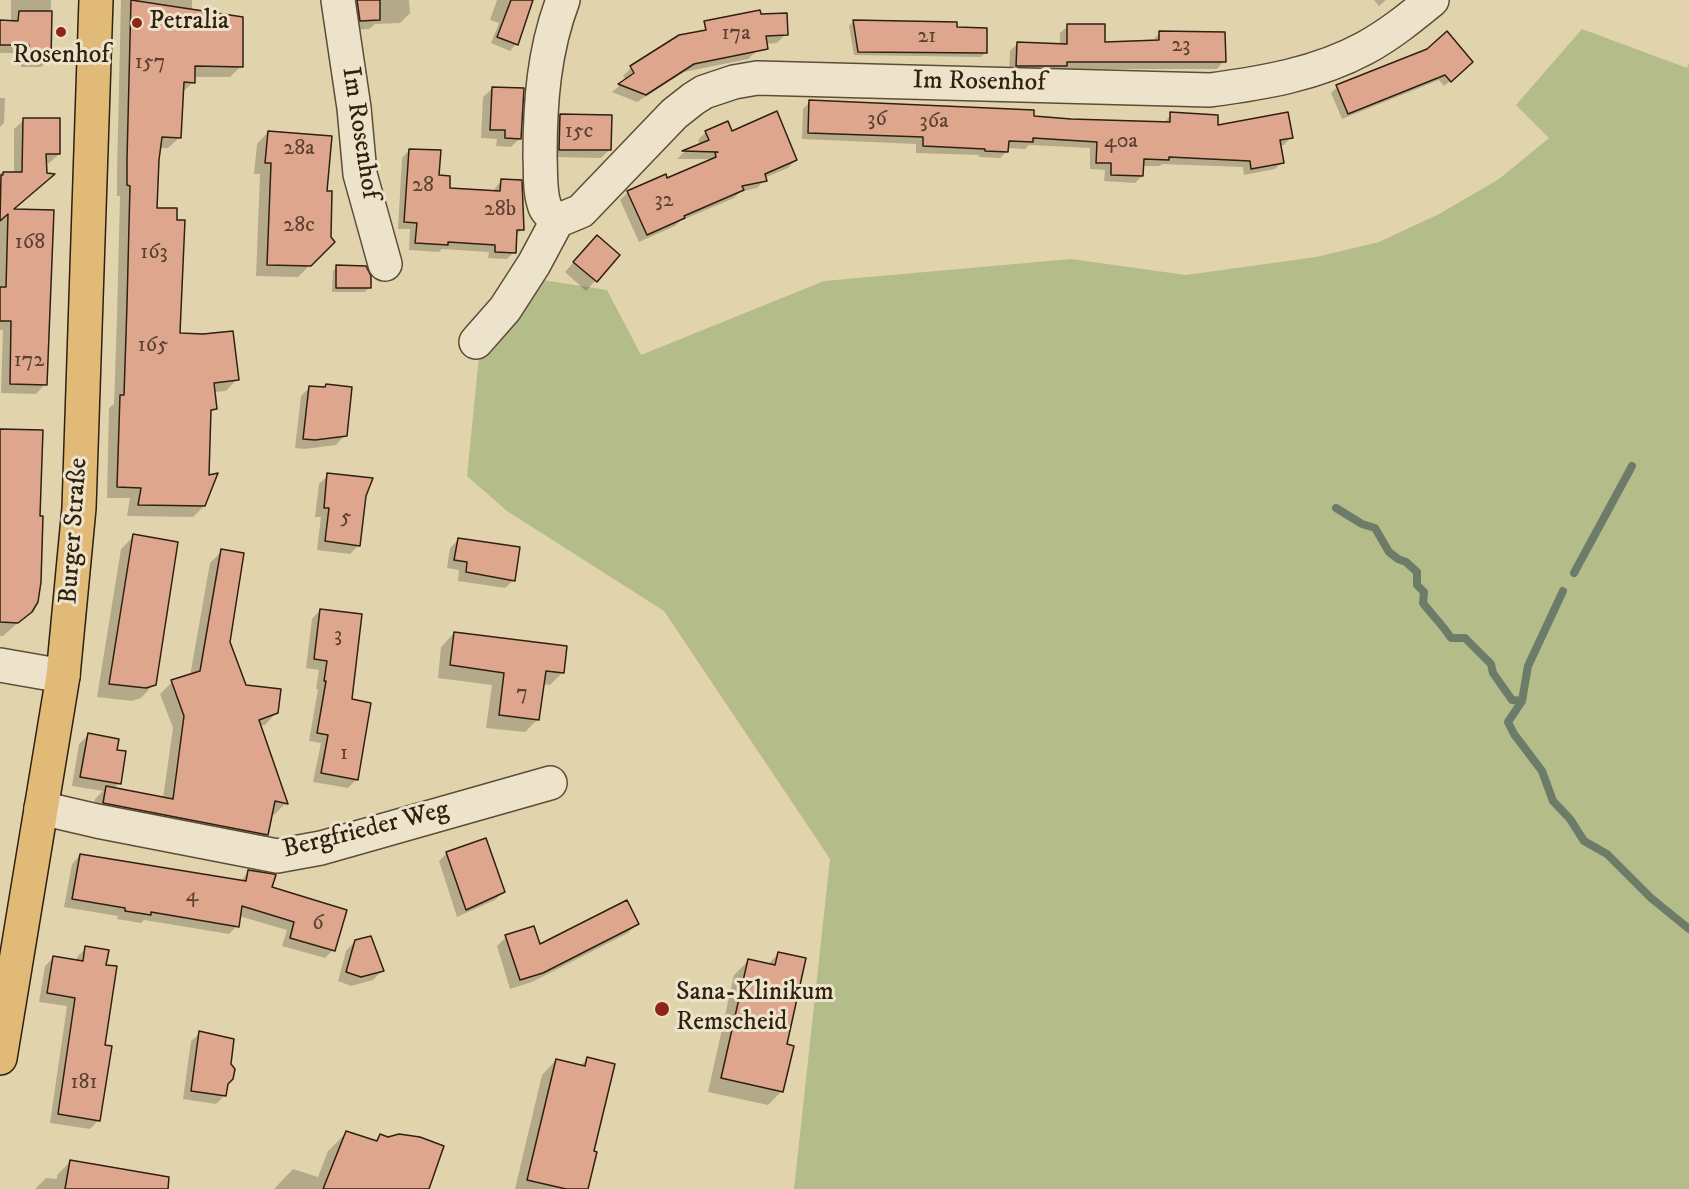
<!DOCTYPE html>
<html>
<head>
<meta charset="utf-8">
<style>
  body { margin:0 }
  canvas { display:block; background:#e1d4ad }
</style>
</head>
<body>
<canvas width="1689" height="1189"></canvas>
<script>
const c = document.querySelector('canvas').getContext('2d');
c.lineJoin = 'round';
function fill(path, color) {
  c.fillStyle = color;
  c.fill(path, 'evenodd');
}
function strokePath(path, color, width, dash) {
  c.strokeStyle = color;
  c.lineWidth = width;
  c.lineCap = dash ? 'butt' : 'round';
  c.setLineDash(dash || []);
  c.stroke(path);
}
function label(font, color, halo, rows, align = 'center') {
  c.font = font + ' "IM FELL DW Pica",serif';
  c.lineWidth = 6;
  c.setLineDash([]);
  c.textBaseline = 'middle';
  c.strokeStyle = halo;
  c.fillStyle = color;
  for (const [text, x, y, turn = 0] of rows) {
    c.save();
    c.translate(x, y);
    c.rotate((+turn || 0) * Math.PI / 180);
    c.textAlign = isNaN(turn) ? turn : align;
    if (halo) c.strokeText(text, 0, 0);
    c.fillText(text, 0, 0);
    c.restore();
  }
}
const green = new Path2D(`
  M1582,29L1687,68L1689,63V1189H794L830,859L664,611L507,511L467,476L480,346L536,279L607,290L641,355L824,281L1071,259L1186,275L1316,257L1379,242L1439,214L1499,179L1549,138L1516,105Z`);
const shadow = new Path2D(`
  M11,0H51L50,59L41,67H21V53H0V22H11Z
  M121,0H192V11L241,66L230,77H193V82L182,93L180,137L168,148H159L156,209L178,335L237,379L226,391L214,392L216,408L209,414L204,506L193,517L127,516L130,498H107L109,408L114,404L117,316L120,196H117V171Z
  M344,0H409L410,13L400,23L375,24L369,29L351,30Z
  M497,0H532L516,44L510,51L491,43L499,23L490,20Z
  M1374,0H1386L1379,6Z
  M853,22L985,53L981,57L854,55L849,26Z
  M728,25L786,34L777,43L754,45Z
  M1068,26L1103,44L1152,42L1160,32L1224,61L1217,69H1061L1058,73L1009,72L1010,51L1018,43L1060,45V33Z
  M714,29L756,52L748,59L684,72L637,102L612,92L626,80L623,76L631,68Z
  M1466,68L1444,86L1439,80L1342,119L1331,93L1337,87Z
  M493,88L520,138L511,147L496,146L497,139L481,138L483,97Z
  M0,98H5L4,123L0,127Z
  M810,102L1033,117L1164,124L1171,114L1216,127L1291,137L1284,145H1279L1283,162L1275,169L1244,175L1243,167L1162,164L1160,166H1142V176L1135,183L1104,181L1105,170L1090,169V148L1029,145L1025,149L1007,148V151L1000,158L979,157V155L916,153V144L802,139L803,109Z
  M560,116L609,150L601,158L551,157L552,124Z
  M24,120L59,154L49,163H45L12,210L45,384L36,394L1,393L3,330H0V173L14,174V129Z
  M268,132L326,192L329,237L333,242L298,277L256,276L260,174H254L257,144Z
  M706,132L731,133L796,160L788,168L764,178L765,180L757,188L740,192L734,198L680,221L675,226L639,242L620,200L628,192L666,180L711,159H677L683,153L700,145L698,140Z
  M409,150L448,189L494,192L495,188L502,180L522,229L515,236L514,252L507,259L488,258L489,252L442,249L439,252L409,250L410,229H398L402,158Z
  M588,246L618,255L586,291L565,272Z
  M337,267L369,288L365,292H332L333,271Z
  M326,385L345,435L336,445L305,449L295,448L301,396L310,387L323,389Z
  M0,431L39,518L31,611L3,636H0Z
  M328,475L365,495L359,545L350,554L317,550L321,517H315L319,484Z
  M134,536L154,684L141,698L132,701L97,697L121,549Z
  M458,540L514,580L505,588L458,581L459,570L447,568L450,548Z
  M222,551L228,642L245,686L277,712L265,725L259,726L286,803L274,815L271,814L267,834L255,847L91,815L95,799L103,791L72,786L79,744L88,735L116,751L119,783L114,789L163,798L173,728L160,694L172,682L190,676L210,563Z
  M320,610L350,700L356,780L348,788L313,782L321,743L309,741L318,689H316L319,670L306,668L312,619Z
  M454,633L563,672L550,685L542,684L538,719L525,732L486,728L492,685L438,678L441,647Z
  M447,853L503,892L495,900L457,917L439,861Z
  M80,855L240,882L249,871L270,888L333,950L325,958L282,946L287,930L239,916L237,926L229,934L144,920L141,923L117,919L118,916L64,907L72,864Z
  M637,923L628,933L532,982L510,989L497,946L506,937L539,946Z
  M355,941L383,970L373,980L351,986L338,981L346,951Z
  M86,948L105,966L99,1120L90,1129L50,1123L67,1006L39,1002L45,966L53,958L76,961L77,957Z
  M779,953L782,1091L768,1105L708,1092L734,975L748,961L767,965Z
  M200,1033L225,1095L216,1104L183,1099L191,1041Z
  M587,1059L592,1153L586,1189H515L542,1075L556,1060L580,1066Z
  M347,1132L374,1142L380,1135L427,1189H274L293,1169L318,1177L328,1151Z
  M70,1162L129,1189H35L46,1178L57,1179V1175Z`);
const stream = new Path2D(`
  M1336,508L1362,524L1375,528L1389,552L1398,559L1406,562L1417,572V585L1424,592L1423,603C1432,615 1443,625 1451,638H1465L1491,664L1493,673L1512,700L1522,701
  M1574,573L1632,466
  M1563,591L1528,666L1522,701L1508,722L1514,734L1542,771L1553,801L1570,819L1584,841L1607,854L1651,898L1689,929`);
const building = new Path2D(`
  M131,0L243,17V67L195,66V83L184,82L181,138L162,137L159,160L157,208H177V220H185L180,333L203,334L233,331L239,380L214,383L217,409L211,410L209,475L218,473L205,506L138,505L141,488L117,487L120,395H124L127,304L130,186L127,185V159Z
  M357,0H380V20L360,21Z
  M511,0H533L518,45L497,37Z
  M760,10L761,14L787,13L788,35L766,36L768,49L694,64L646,95L618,84L634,73L630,66L679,35L706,30L704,21Z
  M19,11H52L51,59H29V45H0V20L18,21Z
  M853,20L957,22V27L987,28V53L858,52Z
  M1067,24H1105V42L1159,40V31L1225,32L1226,62H1067V66H1016L1017,42L1067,44Z
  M1447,31L1473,62L1451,82L1445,75L1348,114L1336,85L1427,49Z
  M492,87L524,88L521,139L505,138V130H490Z
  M809,100L1034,110V116L1071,119L1170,122V112L1218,115V125L1288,112L1293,138L1280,140L1284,163L1251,169L1250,161L1169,157V160L1144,159L1143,176L1111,175V163H1096L1097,142L1033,138V142L1009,141L1008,152L985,151V149L923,146V137L808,133Z
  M777,111L797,160L765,174L767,181L742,186L744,190L684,216L685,218L647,235L627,191L666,174L667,178L716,157L715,153L718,152L682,151L709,140L705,131L728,121L732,131Z
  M560,114L612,115L611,150H559Z
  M23,118H60V154H46L47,173L55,174L14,209L54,210L47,385L10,384L11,321H0V287H6L8,214L0,221L1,175H3V172H22Z
  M268,131L332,136L327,191H332L331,237L335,242L311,266L267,265L271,163H265Z
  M409,149L441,150L439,175L450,176V188L500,191L501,179L522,180L524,230H517L516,253L495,252V245L448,242V245L415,243L417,223L404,222Z
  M597,235L620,255L597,282L573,262Z
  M336,265L366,266L371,276V288H336Z
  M326,384L352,387L347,436L315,440L303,439L309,386L325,387Z
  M0,429L43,430L40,516H43L41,582L38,602L32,612L18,623L0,622Z
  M327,473L373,478L366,496L360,546L325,541L329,508H324Z
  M133,534L178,542L156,685L146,688L109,684Z
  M458,538L520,547L515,581L466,572L467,562L454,560Z
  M221,549L244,553L230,642L246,685L281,689L278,713L259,720L288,804L275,801L268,835L103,803L106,786L173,799L184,716L171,680L200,671Z
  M320,609L362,614L352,699L371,703L358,780L321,773L328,735L317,733L326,681H324L327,661L314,659Z
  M454,632L567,646L564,673L546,671L539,720L499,715L504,673L450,665Z
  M88,733L119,739L117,750L126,751L121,784L80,777Z
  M486,838L505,892L466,910L446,852Z
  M80,854L246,881L248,870L274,874L276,875L272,887L347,910L335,951L290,938L294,922L242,906L239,927L151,912V915L125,911V908L72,899Z
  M627,900L639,924L543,973L520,980L505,935L534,926L540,944Z
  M371,936L384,971L361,977L346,972L355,940Z
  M85,946L109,950L106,965L117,966L105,1045L112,1046L100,1121L58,1114L75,998L47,993L53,956L83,961Z
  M778,952L806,958L787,1044L794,1046L783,1092L721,1078L748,959L775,965Z
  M199,1031L234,1039L231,1064L235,1069L233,1079L228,1084L226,1096L191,1091Z
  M587,1057L615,1064L594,1151L597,1152L588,1189H566L527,1180L556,1059L585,1066Z
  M346,1131L377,1141L380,1134L388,1137L399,1134L420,1137L444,1146L429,1189H323Z
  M70,1160L169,1177L168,1189H65Z`);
const minor = new Path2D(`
  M338,0L354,108L360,174L385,264
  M557,221C553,217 547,212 545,207C539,191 541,173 540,156C540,102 544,50 563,0
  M476,342L505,309L534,264L557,221L581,211L674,114L693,99L704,92L734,82L757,78L1210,90C1263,83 1317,74 1365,48C1389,35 1410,18 1432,0
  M0,665L63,676
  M41,808L97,821L277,856L321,848L550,783`);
const major = new Path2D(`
  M0,1058L63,676L79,508L96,0`);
const markers = [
  [137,23,6,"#8f2418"],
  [61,32,6,"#8f2418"],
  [662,1009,8,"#8f2418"]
];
const numberNames = [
  ["17a",736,34],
  ["21",927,37],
  ["23",1181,46],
  ["157",150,63],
  ["36",877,120],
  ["36a",934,122],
  ["15c",579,132],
  ["40a",1121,142],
  ["28a",299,149],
  ["28",423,186],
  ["32",664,201],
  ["28b",500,210],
  ["28c",299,226],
  ["168",30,243],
  ["163",154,253],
  ["165",153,346],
  ["172",29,361],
  ["5",346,518],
  ["3",338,636],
  ["7",522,694],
  ["1",344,754],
  ["4",192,896],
  ["6",318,924],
  ["181",84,1083]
];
const poiNames = [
  ["Petralia",149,23],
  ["Rosenhof",61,57,"center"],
  ["Sana-Klinikum",676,994],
  ["Remscheid",676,1024]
];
const streetNames = [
  ["Im Rosenhof",979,83,1],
  ["Im Rosenhof",359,133,81],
  ["Burger Straße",75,531,-86],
  ["Bergfrieder Weg",366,831,-14]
];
fill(green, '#b4bc89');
fill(shadow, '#0003');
strokePath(stream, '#6c7c69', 8);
fill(building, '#dfa68e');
strokePath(building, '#2f2010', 1.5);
strokePath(minor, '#5c4d37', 36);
strokePath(major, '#2f2010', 36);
strokePath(minor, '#ece3ca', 33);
strokePath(major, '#e0ba76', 33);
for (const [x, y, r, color] of markers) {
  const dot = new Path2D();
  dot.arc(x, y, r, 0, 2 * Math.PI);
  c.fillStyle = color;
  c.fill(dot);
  strokePath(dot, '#ece3ca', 2);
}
label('22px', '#5b4230', null, numberNames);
label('26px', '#2f2010', '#ece3ca', poiNames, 'left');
label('26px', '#2f2010', '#ece3ca', streetNames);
</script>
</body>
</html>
